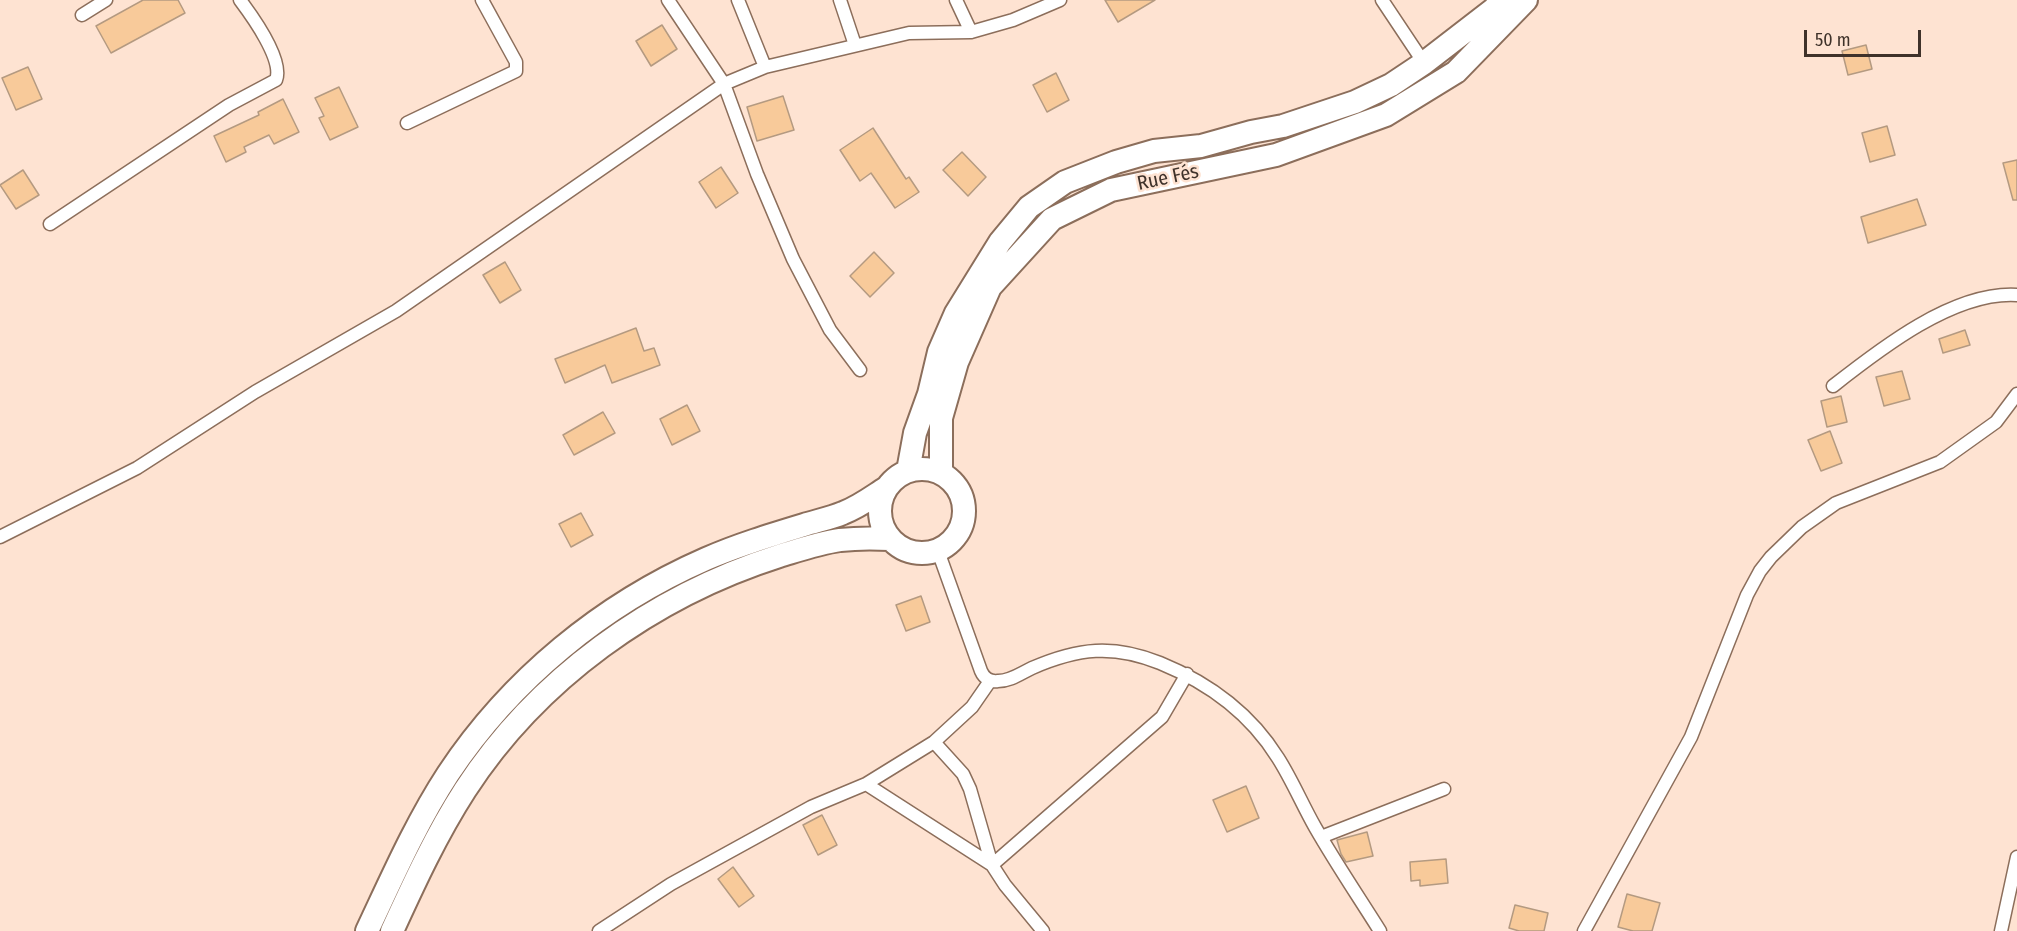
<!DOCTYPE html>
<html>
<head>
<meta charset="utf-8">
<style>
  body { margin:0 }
  #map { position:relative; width:2017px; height:931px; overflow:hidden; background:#fee3d2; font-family:"Fira Sans Condensed",sans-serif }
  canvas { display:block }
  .scale { position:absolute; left:1804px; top:30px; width:117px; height:27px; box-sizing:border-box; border:3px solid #3f322a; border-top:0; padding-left:8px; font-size:18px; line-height:21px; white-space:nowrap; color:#3f322a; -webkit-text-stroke:4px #fee3d2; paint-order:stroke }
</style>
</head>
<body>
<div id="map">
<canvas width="2017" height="931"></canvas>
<div class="scale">50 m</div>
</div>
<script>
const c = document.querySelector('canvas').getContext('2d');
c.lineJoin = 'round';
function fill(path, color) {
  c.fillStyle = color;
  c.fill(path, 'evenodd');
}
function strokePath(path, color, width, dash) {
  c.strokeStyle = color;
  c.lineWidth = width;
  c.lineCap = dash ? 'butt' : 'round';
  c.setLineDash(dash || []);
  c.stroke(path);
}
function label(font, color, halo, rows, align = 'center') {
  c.font = font + ' "Fira Sans Condensed",sans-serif';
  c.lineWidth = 5;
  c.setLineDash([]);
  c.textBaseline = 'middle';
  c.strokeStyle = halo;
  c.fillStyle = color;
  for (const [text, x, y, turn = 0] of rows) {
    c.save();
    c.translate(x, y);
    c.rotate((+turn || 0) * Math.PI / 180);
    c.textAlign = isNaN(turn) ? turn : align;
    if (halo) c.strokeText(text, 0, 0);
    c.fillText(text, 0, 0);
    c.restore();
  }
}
const building = new Path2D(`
  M143,0H178L185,13L111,53L96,26Z
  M1105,0H1155L1118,22Z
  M662,25L677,49L651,66L636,41Z
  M1866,45L1872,69L1848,75L1842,51Z
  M28,67L42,99L16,110L2,78Z
  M1056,73L1069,100L1047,112L1033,85Z
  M339,87L358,127L330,140L319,118L324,116L315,98Z
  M783,96L794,130L757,141L747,107Z
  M283,99L299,132L274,144L269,135L244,147L246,152L226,162L214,136L259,115L258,112Z
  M1887,126L1895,155L1870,162L1862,133Z
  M873,128L906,179L909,177L919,192L895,208L871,173L860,181L840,150Z
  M962,152L986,177L968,196L943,170Z
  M2017,160V200H2013L2003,163Z
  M721,167L738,193L716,208L699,182Z
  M23,170L39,195L16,209L0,185Z
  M1917,199L1926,225L1868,243L1861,217Z
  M874,252L894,273L870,297L850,276Z
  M505,262L521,290L500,303L483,275Z
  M636,328L644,351L654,348L660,365L612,383L605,365L565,383L555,359Z
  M1965,330L1970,345L1943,353L1939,339Z
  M1902,371L1910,399L1884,406L1876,377Z
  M1841,396L1847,422L1827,427L1821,401Z
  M687,405L700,431L672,445L660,419Z
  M603,412L615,433L574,455L563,435Z
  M1830,431L1842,463L1821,471L1808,440Z
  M581,513L593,535L571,547L559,524Z
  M921,596L930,622L906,631L896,605Z
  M1246,786L1259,818L1227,832L1213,800Z
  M822,815L837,845L818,855L803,825Z
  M1367,832L1373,856L1346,862L1341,854L1337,840Z
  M1446,859L1448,883L1420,886V880L1411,881L1410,862Z
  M733,867L754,896L739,907L718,879Z
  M1627,894L1660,903L1652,931H1633L1618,927Z
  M1515,905L1548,913L1544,931H1519L1509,928Z`);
const street = new Path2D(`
  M668,0L724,84L757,174L793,259L830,330L860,370
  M738,0L765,67
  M840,0L855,45
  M956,0L971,32
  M1382,0L1424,63
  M82,15L106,0
  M407,123L516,71V62L482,0
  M50,224L229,105L276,80C284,60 252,16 240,0
  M1833,386C1880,349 1954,291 2017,295
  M0,537L137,468L255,392L396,311L724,84L765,67L909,33L971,32L1013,20L1060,0
  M938,551L981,671C984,678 990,682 998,681C1011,681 1021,673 1032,668C1078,648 1113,644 1160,663C1209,683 1250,713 1278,758C1292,780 1302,804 1315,827C1335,862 1358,896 1380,931
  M934,742L963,774L970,789L992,865L1005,885L1043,931
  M866,784L992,865L1162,717L1187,674
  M1321,837L1444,789
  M599,931L671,884L811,807L866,784L934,742L972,707L990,681
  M1584,931L1691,737L1747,595L1760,571L1771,557L1802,527L1836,503L1940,462L1996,422L2017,394
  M2001,931L2017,857`);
const highway = new Path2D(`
  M880 511a42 42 0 1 1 84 0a42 42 0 1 1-84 0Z
  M908,471L915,433L929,394L939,352L956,313L1000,242L1029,207L1065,182L1116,162L1154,151L1201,146L1251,132L1283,126L1355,102L1391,85L1424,63L1494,9L1501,0
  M941,472V418L957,362L990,287L1052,219L1111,190L1276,155L1386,115L1456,72L1526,0
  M367,931C392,878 416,823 448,774C511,679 603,604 706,559C738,545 771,535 804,525C817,521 831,518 843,513C859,507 872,497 886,488
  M392,931C414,883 436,835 465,790C537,679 653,596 779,556C799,550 819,543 840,540C857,538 873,538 890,539`);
const streetNames = [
  ["Rue Fés",1168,178,-12]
];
fill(building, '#f8ca9a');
strokePath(building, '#b49a81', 1.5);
strokePath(street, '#8c6e5b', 15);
strokePath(highway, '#8c6e5b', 26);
strokePath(street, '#fff', 12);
strokePath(highway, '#fff', 22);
label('20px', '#3f322a', '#fee3d2', streetNames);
</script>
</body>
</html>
